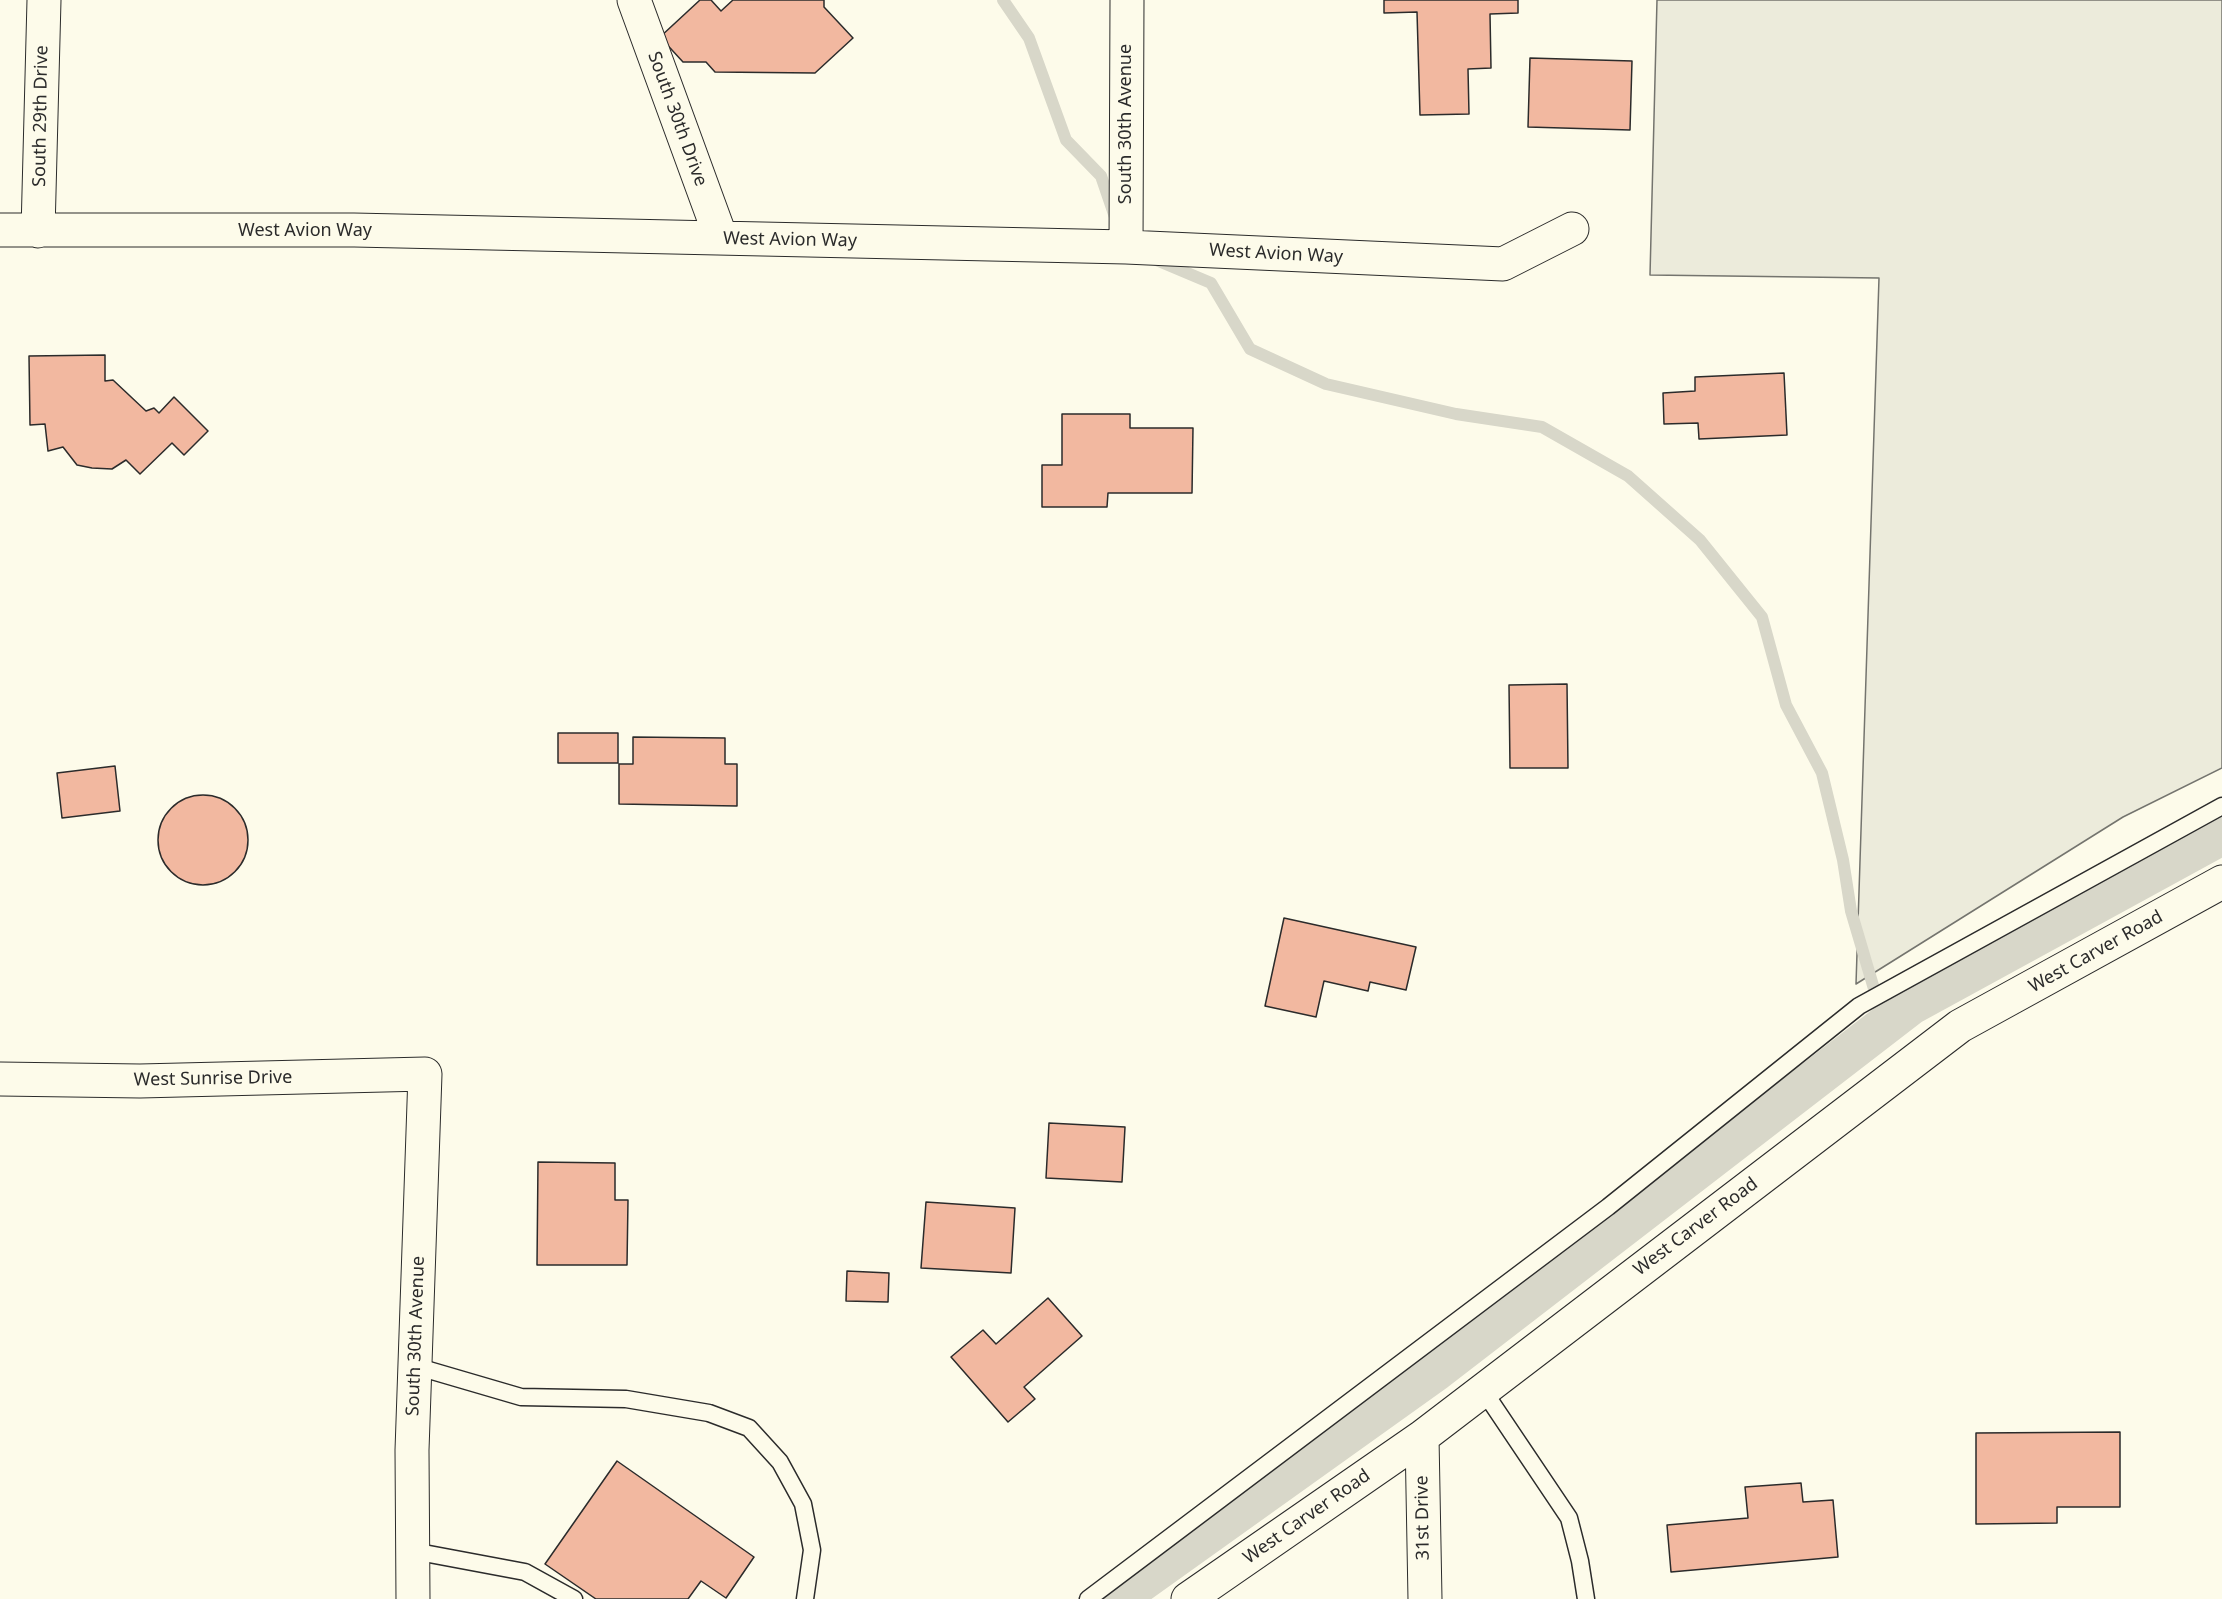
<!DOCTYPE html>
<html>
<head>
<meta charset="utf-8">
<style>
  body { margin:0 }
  canvas { display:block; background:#fdfbea }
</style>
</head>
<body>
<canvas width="2222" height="1599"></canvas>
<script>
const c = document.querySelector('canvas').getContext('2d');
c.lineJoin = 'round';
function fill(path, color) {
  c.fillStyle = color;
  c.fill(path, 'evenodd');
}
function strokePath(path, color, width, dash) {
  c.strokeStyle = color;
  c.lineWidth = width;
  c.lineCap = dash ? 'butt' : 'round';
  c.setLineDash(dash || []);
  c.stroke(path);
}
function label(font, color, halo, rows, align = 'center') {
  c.font = font + ' "Noto Sans",sans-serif';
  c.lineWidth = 4.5;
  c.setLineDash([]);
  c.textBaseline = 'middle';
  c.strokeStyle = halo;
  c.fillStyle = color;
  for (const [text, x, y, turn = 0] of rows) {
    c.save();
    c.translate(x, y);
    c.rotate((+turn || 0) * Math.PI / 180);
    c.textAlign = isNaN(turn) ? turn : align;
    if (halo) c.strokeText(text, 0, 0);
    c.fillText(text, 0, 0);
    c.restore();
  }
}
const green = new Path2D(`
  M1657,0H2222V768L2123,817L1856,984L1879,278L1650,275Z`);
const stream = new Path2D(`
  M1003,0L1029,38L1066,140L1101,176L1115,217
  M1154,259L1211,283L1250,349L1326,384L1456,414L1542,427L1628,476L1700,540L1762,617L1786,705L1822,773L1843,860L1851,911L1885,1026`);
const canal = new Path2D(`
  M1117,1599L1436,1371L1911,1005L2222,835`);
const building = new Path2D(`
  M700,0H711L721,11L733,0H824V7L853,38L815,73L715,72L706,62H683L660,37Z
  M1384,0H1518V13L1490,14L1491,68L1468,69L1469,114L1420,115L1417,12L1384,13Z
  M1530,58L1632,61L1630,130L1528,127Z
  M105,355V381L113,380L146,411L154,408L159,413L174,397L208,431L184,455L172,443L140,474L126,460L112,469L92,468L77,465L63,447L48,451L45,424L30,425L29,356Z
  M1784,373L1787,435L1699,439L1698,423L1664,424L1663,393L1695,391V377Z
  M1062,414H1130V428H1193L1192,493H1108L1107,507H1042V465H1062Z
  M1567,684L1568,768H1510L1509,685Z
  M558,733H618V763H558Z
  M633,737L725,738V764H737V806L619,804V764H633Z
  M115,766L120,811L62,818L57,773Z
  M158 840a45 45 0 1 1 90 0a45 45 0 1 1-90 0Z
  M1284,918L1416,947L1406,990L1370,982L1368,991L1324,981L1316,1017L1265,1006Z
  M1049,1123L1125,1127L1122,1182L1046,1178Z
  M538,1162L615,1163V1200H628L627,1265H537Z
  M926,1202L1015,1208L1011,1273L921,1268Z
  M847,1271L889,1273L888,1302L846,1301Z
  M1048,1298L1082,1336L1024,1387L1035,1399L1008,1422L951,1357L983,1330L996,1344Z
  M2120,1432V1507H2057V1523L1976,1524V1433Z
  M617,1461L754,1557L726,1598L701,1581L688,1599H596L545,1564Z
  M1801,1483L1803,1502L1833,1500L1838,1557L1671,1572L1667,1525L1748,1518L1745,1487Z`);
const service = new Path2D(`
  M415,1366L521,1397L626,1399L709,1413L749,1428L780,1462L803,1504L812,1550L805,1599
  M1483,1390L1569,1518L1580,1561L1586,1599
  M413,1551L525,1572L574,1599
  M1088,1599L1608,1207L1859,1006L2222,806`);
const minor = new Path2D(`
  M634,0L721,238
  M0,230H354L1126,247L1503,264L1572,229
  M38,231L44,0
  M1126,247L1127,0
  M0,1079L140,1081L425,1074L412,1450L413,1599
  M1422,1437L1425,1599
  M1188,1599L1422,1437L1960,1026L2222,882`);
const streetNames = [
  ["South 29th Drive",41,116,-89],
  ["South 30th Drive",677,119,70],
  ["South 30th Avenue",1126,124,-90],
  ["West Avion Way",305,231],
  ["West Avion Way",790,240,1],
  ["West Avion Way",1276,254,3],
  ["West Carver Road",2096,952,-29],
  ["West Sunrise Drive",213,1079,-1],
  ["West Carver Road",1696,1227,-37],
  ["South 30th Avenue",416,1336,-88],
  ["West Carver Road",1307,1517,-35],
  ["31st Drive",1423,1518,-91]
];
fill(green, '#ecebdb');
strokePath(green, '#74746e', 1.5);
strokePath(stream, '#d8d7c9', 12);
strokePath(canal, '#d8d7c9', 40);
fill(building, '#f2b8a0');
strokePath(building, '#2b2b2b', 1.5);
strokePath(service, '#2b2b2b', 19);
strokePath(minor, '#2b2b2b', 35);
strokePath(service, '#fdfbea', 16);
strokePath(minor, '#fdfbea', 33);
label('18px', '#2b2b2b', '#fdfbea', streetNames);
</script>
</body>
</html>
